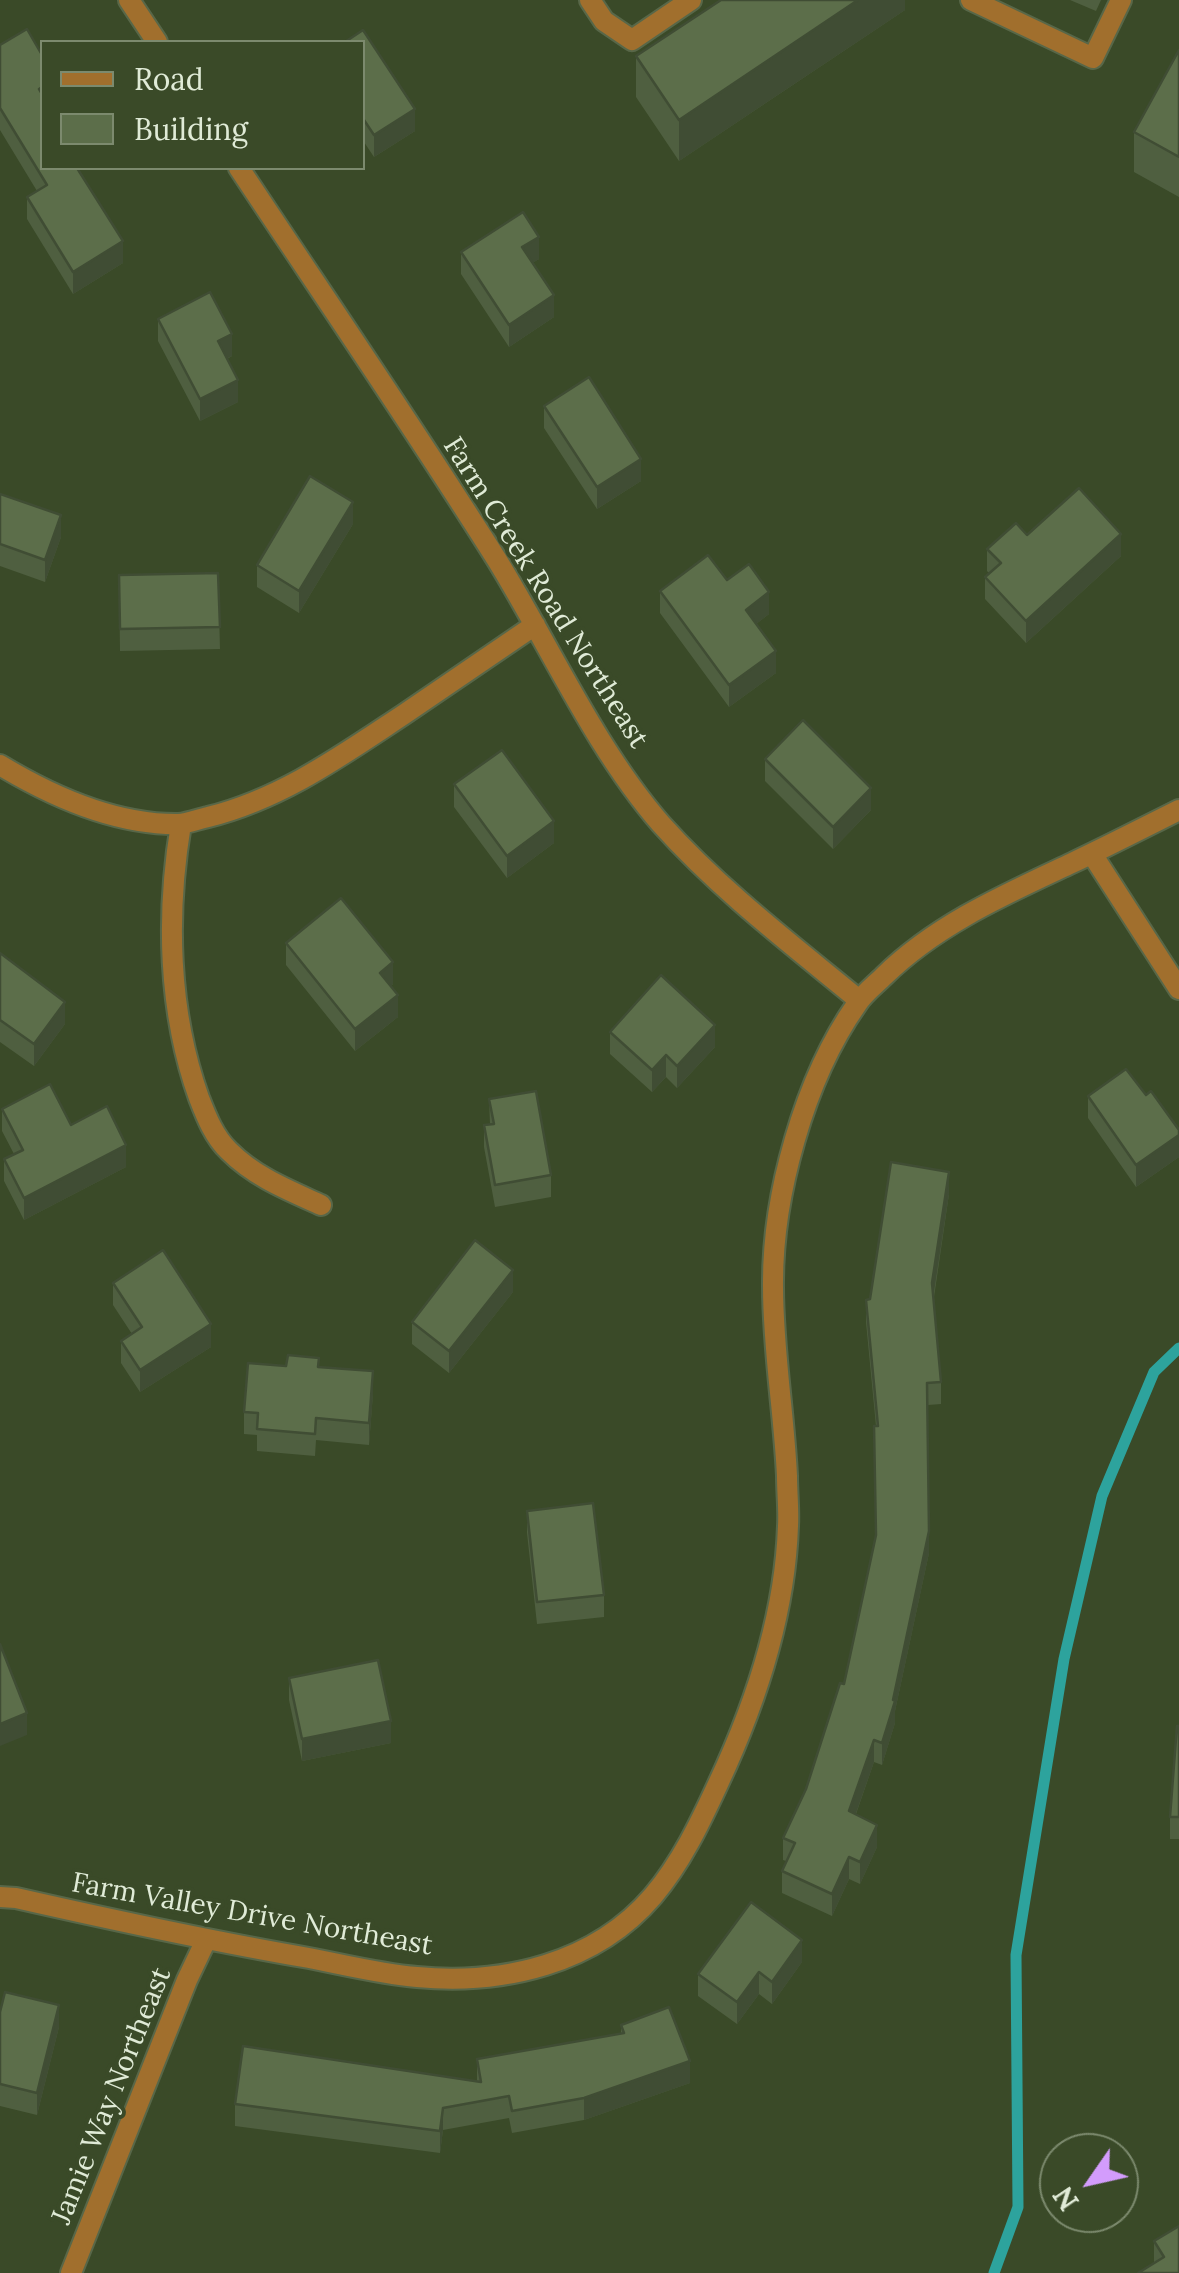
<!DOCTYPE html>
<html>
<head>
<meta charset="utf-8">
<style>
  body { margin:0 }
  #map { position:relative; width:1179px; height:2273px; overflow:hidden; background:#3a4a28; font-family:Lora,serif }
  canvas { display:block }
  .legend { position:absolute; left:40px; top:40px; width:325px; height:130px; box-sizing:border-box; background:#3a4a28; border:2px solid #7c8a6e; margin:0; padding:12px 18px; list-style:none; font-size:30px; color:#e0ebd7 }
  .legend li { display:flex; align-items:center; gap:20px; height:50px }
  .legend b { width:50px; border:2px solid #7c8a6e }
  .north { position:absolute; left:1039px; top:2133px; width:100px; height:100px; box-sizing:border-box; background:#3a4a28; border:2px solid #7c8a6e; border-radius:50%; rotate:236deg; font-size:28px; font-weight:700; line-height:40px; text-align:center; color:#e0ebd7 }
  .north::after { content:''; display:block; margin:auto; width:35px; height:45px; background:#d39cfc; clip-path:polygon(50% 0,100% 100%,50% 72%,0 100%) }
</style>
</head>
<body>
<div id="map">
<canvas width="1179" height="2273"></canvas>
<ul class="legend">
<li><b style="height:12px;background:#a16f2d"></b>Road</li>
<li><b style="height:28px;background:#5c6e4a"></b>Building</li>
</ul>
<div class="north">N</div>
</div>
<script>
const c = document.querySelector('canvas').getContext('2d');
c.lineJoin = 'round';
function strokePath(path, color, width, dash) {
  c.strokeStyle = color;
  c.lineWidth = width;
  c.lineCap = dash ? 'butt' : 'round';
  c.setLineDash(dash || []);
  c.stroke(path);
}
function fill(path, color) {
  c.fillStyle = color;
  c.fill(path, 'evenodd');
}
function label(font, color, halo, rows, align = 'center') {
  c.font = font + ' Lora,serif';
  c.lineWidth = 8;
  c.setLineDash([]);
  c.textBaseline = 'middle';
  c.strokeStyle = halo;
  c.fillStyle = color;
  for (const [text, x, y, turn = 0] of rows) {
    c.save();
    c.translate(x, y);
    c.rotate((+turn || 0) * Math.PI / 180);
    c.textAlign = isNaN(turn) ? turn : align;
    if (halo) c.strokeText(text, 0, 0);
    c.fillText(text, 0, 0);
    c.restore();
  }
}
const stream = new Path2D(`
  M994,2273L1018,2207L1016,1955L1064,1659L1102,1496L1154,1372L1179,1348`);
const service = new Path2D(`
  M590,0L604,21L632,40L691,0
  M971,0L1093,58L1121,0`);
const minor = new Path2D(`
  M129,0L157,42
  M239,168C325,298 414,428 497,560C550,646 595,748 661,824C720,890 791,944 859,1000
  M0,765C53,797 115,825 179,824C188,823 199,819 208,817C281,799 341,756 403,715C447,685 491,655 535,625
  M181,824C166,914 168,1011 199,1098C206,1116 214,1137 229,1151C255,1177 288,1190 321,1205
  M1092,854L1179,989
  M0,1897L16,1898C113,1920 210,1941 309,1958C345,1965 381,1974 417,1977C503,1985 595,1964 653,1896C681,1863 700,1823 718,1784C756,1703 785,1616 788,1526C789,1510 787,1493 787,1476C784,1413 773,1350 773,1287C772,1197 804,1079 857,1004C864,993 875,985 884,976C937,924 1006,894 1072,863C1108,846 1143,828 1179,810
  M71,2273L187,1980L206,1940`);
const wall = new Path2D(`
  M905,0V10L679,161L636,97V56Z
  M1070,0H1101L1096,11Z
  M362,42L415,131L374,157L362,139Z
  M0,45L42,168L123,263L73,294L27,219V197L37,191L0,130Z
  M1179,50V197L1134,172V132Z
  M461,252L539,259L532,263L554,317L509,347L461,274Z
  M158,319L232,356L227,359L238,402L200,421L158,341Z
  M544,406L641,481L597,509L544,428Z
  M0,494L61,537L45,582L0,566Z
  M353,524L299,613L257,587V565Z
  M987,549L1121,556L1026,643L985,599V577L989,573L987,571Z
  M218,573L220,649L120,651L119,575Z
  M727,580L769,614L756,624L776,673L729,707L660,613V591Z
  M765,759L871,810L833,849L765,781Z
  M454,784L554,843L507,878L454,807Z
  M286,943L393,984L391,986L398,1017L355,1051L286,965Z
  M0,953L65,1024L34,1066L0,1042Z
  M610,1032L715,1047L677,1088L666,1077L652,1092L610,1054Z
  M1146,1095L1179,1130V1157L1136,1187L1088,1118V1096Z
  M489,1099L551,1175V1197L495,1207L484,1147V1125L490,1124Z
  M2,1109L71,1125L126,1167L24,1220L4,1181V1159L14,1154L2,1131Z
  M949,1194L934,1297L941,1382V1404L928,1405L929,1553L895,1711V1723L882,1765L874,1762L856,1814L877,1847L860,1884L849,1879L832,1916L782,1893V1871L786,1861L783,1860V1838L806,1789L844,1684L876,1537V1426L866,1322V1300L870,1299Z
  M113,1283L211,1347L140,1392L121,1363V1341L132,1334L113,1305Z
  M513,1292L449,1373L412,1344V1322Z
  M319,1367L373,1393L369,1445L316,1440L315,1456L257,1451V1435L244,1434V1412Z
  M527,1511L604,1595V1617L537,1624L527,1533Z
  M289,1678L391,1743L302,1761L289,1700Z
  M1179,1726V1839H1170V1817Z
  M802,1962L772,2004L759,1994L737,2024L698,1996V1974Z
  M0,2012L59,2027L37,2115L0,2106Z
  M621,2025L690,2083L584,2120L512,2133L509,2118L443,2130L440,2153L235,2126V2104L477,2081V2059L621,2034Z
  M1154,2241L1179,2273L1154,2263Z`);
const shadedWall = new Path2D(`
  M858,0H905V10L679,161V120Z
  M415,109V131L374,157V135Z
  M539,237V259L522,270V247Z
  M123,241V263L73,294V272Z
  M554,295V317L509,347V325Z
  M232,334V356L218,363V341Z
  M238,380V402L200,421V399Z
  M641,459V481L597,509V487Z
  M353,502V524L299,613V591Z
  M61,515V537L45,582V560Z
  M1121,534V556L1026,643V621Z
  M769,592V614L746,632V610Z
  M776,651V673L729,707V685Z
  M871,788V810L833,849V827Z
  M554,821V843L507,878V856Z
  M393,962V984L380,995V973Z
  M398,995V1017L355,1051V1029Z
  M65,1002V1024L34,1066V1044Z
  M715,1025V1047L677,1088V1066Z
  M666,1055V1077L652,1092V1070Z
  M1179,1135V1157L1136,1187V1165Z
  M126,1145V1167L24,1220V1198Z
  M949,1172V1194L932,1305V1283Z
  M513,1270V1292L449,1373V1351Z
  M211,1324V1347L140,1392V1370Z
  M373,1371V1393L369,1445V1423Z
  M929,1531V1553L895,1711V1723L882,1765V1743L893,1700Z
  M27,1713V1735L0,1746V1724Z
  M391,1721V1743L302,1761V1739Z
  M874,1740V1762L849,1833V1811Z
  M877,1825V1847L860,1884V1862Z
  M849,1857V1879L832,1916V1894Z
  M802,1940V1962L772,2004V1982Z
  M759,1972V1994L737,2024V2002Z
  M59,2005V2027L37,2115V2093Z
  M690,2061V2083L584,2120V2098Z
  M443,2108V2130L440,2153V2131Z`);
const building = new Path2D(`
  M721,0H858L679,120L636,56Z
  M27,29L42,55V87L39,89L42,94V168H77L123,241L73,272L27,197L47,185L0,108V45Z
  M363,30L415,109L374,135L362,117V42H345Z
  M1179,50V157L1134,132Z
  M523,212L539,237L522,247L554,295L509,325L461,252Z
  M210,292L232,334L218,341L238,380L200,399L158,319Z
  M589,377L641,459L597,487L544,406Z
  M310,476L353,502L299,591L257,565Z
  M1079,488L1121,534L1026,621L985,577L1001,563L987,549L1016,523L1027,535Z
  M0,494L61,515L45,560L0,544Z
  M708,555L727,580L749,564L769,592L746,610L776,651L729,685L660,591Z
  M218,573L220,627L120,629L119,575Z
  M803,720L871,788L833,827L765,759Z
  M502,750L554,821L507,856L454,784Z
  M341,898L393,962L380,973L398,995L355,1029L286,943Z
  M0,953L65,1002L34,1044L0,1020Z
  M661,975L715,1025L677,1066L666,1055L652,1070L610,1032Z
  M1126,1069L1146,1095L1151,1091L1179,1130V1135L1136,1165L1088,1096Z
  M50,1084L71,1125L107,1106L126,1145L24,1198L4,1159L23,1150L2,1109Z
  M536,1091L551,1175L495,1185L484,1125L494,1124L489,1099Z
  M891,1162L949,1172L932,1283L941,1382L927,1383L929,1531L893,1700L895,1701L882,1743L874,1740L849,1811L877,1825L860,1862L849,1857L832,1894L782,1871L795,1843L783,1838L806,1789L840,1683L844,1684L876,1535L874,1426H878L866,1300L870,1299Z
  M475,1240L513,1270L449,1351L412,1322Z
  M163,1250L211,1324L140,1370L121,1341L142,1327L113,1283Z
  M288,1355L319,1358L318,1367L373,1371L369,1423L316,1418L315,1434L257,1429L258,1413L244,1412L248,1363L286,1366Z
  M593,1503L604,1595L537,1602L527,1511Z
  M0,1644L27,1713L0,1724Z
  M378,1660L391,1721L302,1739L289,1678Z
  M1177,1726H1179V1817H1170Z
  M751,1902L802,1940L772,1982L759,1972L737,2002L698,1974Z
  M5,1992L59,2005L37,2093L0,2084V2012Z
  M669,2007L690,2061L584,2098L512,2111L509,2096L443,2108L440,2131L235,2104L243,2046L481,2082L477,2059L624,2033L621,2025Z
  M1179,2226V2273H1138L1164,2257L1154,2241Z`);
const streetNames = [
  ["Farm Creek Road Northeast",545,593,58],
  ["Farm Valley Drive Northeast",252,1915,10],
  ["Jamie Way Northeast",112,2096,-68]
];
strokePath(stream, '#2da39d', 11);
strokePath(service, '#586748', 24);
strokePath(minor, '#586748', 24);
strokePath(service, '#a16f2d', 20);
strokePath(minor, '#a16f2d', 20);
fill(wall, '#4f5f40');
fill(shadedWall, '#404d34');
fill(building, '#5c6e4a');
strokePath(building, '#404d34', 2.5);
label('28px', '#e0ebd7', '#3a4a28', streetNames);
</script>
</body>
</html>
